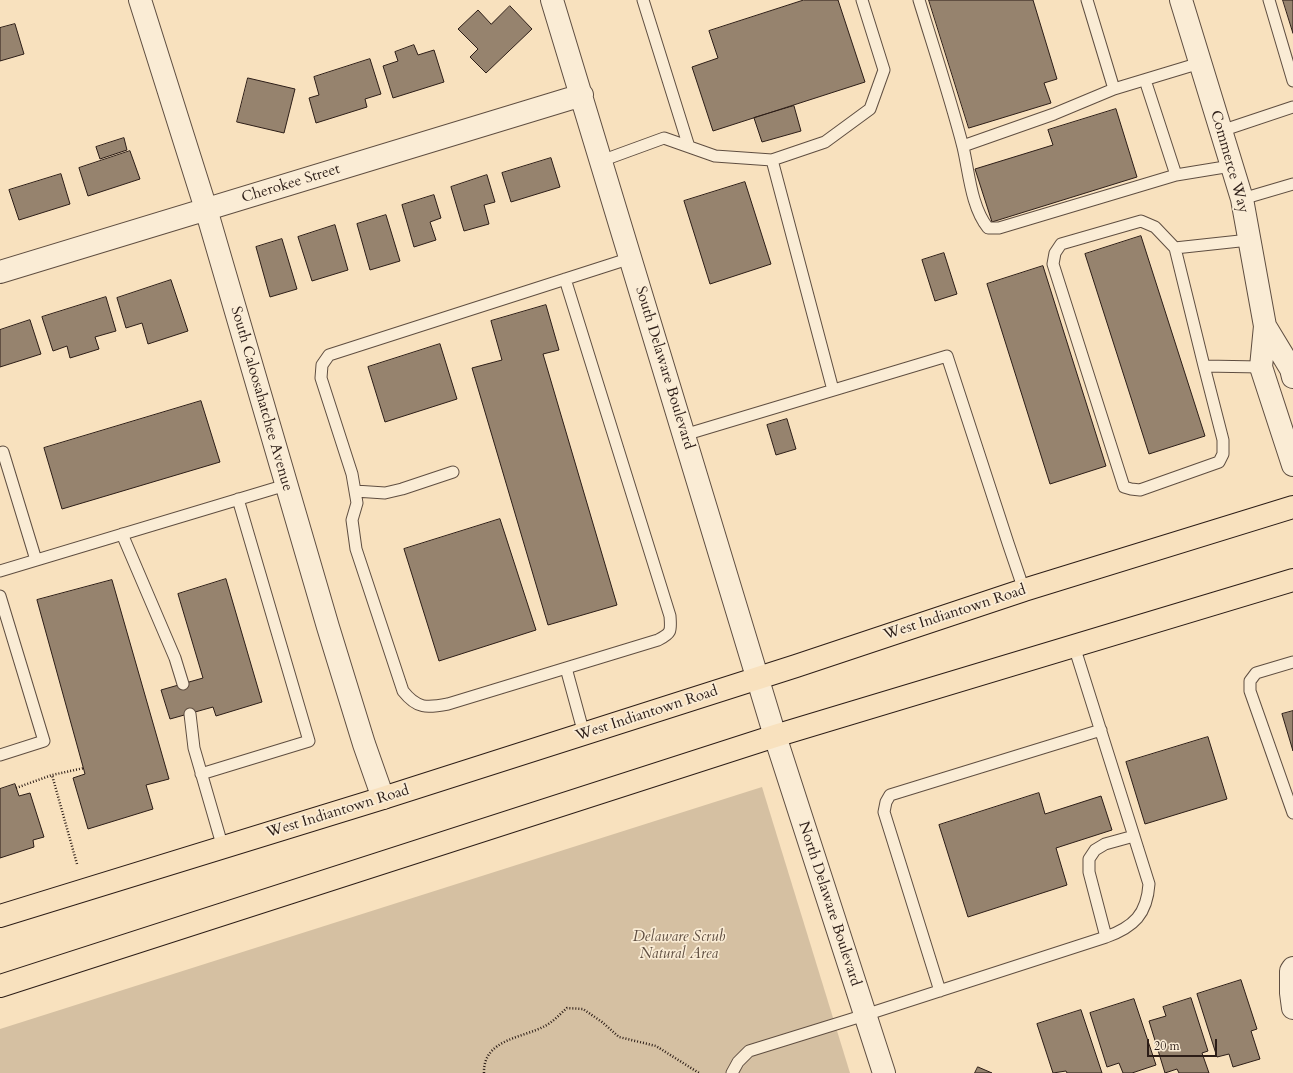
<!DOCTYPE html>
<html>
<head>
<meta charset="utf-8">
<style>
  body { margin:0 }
  #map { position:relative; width:1293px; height:1073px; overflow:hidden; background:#f8e1be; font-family:Cardo,serif }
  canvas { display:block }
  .scale { position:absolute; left:1147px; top:1039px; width:70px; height:18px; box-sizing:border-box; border:2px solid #2c1d17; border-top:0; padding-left:5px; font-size:12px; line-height:14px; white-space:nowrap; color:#2c1d17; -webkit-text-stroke:3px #faecd5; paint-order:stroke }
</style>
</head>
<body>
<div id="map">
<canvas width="1293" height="1073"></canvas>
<div class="scale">20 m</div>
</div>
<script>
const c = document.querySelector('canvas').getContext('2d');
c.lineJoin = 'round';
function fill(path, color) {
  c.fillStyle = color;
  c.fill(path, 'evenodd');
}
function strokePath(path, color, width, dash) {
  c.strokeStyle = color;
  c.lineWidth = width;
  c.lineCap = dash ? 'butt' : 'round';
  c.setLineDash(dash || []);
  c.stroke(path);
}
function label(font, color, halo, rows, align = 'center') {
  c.font = font + ' Cardo,serif';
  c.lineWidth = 3.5;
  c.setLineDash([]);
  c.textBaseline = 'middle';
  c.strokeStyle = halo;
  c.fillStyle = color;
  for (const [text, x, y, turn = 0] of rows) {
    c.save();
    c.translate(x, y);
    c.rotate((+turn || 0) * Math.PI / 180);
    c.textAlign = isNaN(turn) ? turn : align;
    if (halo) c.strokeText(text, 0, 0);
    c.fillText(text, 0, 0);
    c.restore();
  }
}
const green = new Path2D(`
  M762,787L850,1073H0V1029Z`);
const building = new Path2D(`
  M804,0H838L865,82L713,131L692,67L718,58L709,31Z
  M929,0H1033L1057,79L1044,83L1051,103L969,128Z
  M1283,0H1293V33Z
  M510,6L532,29L486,73L470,57L478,49L458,29L478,10L491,24Z
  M15,24L24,54L0,61V28Z
  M414,45L418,55L434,50L444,82L393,98L383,66L398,61L395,52Z
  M370,59L381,94L365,99L367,107L316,123L309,98L319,95L314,77Z
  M248,78L295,89L284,133L237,122Z
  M794,106L801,131L762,142L754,118Z
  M1116,109L1137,177L992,222L975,169L1053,145L1048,130Z
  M124,138L127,150L100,159L96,147Z
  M130,151L140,179L88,196L79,168Z
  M551,158L560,187L511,202L502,173Z
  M61,174L70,204L19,220L9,190Z
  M487,175L495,202L484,205L489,224L464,231L451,187Z
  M745,182L771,264L710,284L684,201Z
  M434,195L441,218L430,222L436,240L414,247L402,205Z
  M386,215L400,261L370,270L357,224Z
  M335,225L348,270L312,281L298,237Z
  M1141,236L1205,436L1149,454L1085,254Z
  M282,239L297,289L270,297L256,247Z
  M944,253L957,294L935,301L922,260Z
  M1043,266L1106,466L1050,484L987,284Z
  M171,280L188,331L148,344L142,323L126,328L117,298Z
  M106,297L116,331L95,337L99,349L70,358L67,346L53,351L42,317Z
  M546,305L559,350L543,354L617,605L548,625L472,368L502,360L491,321Z
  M30,320L41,354L0,367V330Z
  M440,344L457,399L385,422L368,367Z
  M201,401L220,462L62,509L44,448Z
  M787,419L796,449L776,455L767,425Z
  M500,519L536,630L439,661L404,549Z
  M226,579L262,702L216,716L213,707L170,719L161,690L203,678L178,594Z
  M112,580L169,779L146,785L153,809L88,829L73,778L85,774L37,600Z
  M1293,711V751L1282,714Z
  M1208,737L1227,799L1145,824L1126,762Z
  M15,784L19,796L30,793L44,837L33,840L34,847L0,858V789Z
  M1039,793L1045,814L1101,796L1112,830L1056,848L1067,885L968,917L939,825Z
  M1241,980L1257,1029L1251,1031L1260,1059L1233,1067L1229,1054L1217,1057L1197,994Z
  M1191,998L1208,1051L1202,1053L1209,1073H1179L1177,1069L1165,1073L1149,1021L1166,1016L1163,1007Z
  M1134,999L1156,1065L1132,1073H1123L1119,1063L1107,1067L1090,1013Z
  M1081,1010L1102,1073H1067L1066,1071L1053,1073L1037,1024Z
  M978,1067L992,1073H975Z`);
const path = new Path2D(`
  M16,788L52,775
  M77,864L52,775L84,768
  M484,1073C483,1039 523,1038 545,1026C553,1022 560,1014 567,1008L583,1009L602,1022L619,1037L656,1046L699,1073`);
const service = new Path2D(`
  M643,0L689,147
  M919,0C934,49 950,97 963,147C969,172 971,207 988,228H999L1176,175L1231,166
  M1087,0L1114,89L1200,63
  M1269,0L1293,81
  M1145,80L1176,175
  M1221,131L1293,107
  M963,146L1054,114L1114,89
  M772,160L825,142L870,109L884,70L862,0
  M601,161L664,138L715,156L772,160L833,390
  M1242,199L1293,184
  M1175,248L1204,366L1261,367
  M565,279L670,616C671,631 672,633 658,640L448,704C427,708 417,709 403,691L356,549L352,520L357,503L352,474L321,378L322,365L329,355C429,323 530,291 631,258
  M1204,366L1223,440V454L1219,462L1140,490L1131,489L1124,487L1053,264L1055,253L1061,244L1141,221L1155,227L1175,248L1249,240
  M684,435L947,356L1008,543L1024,590
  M0,453L3,452L36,560
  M355,491L385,493L402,489L453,472
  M122,534L175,658L183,684
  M0,571L286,485
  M0,596L44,741L0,755
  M1293,662L1256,673L1250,681V691L1293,813
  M566,668L584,734
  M190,714L194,748L223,848
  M201,774L309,741L238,499
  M1106,937L1089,872V859L1095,850L1105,844L1134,836
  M940,991L884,812L886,802L890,795L1101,730
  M732,1073L738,1062L749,1051L865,1015L1106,937C1134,927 1147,914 1149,884L1074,646`);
const minor = new Path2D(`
  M140,0L206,209L328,627L364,744L383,798
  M552,0L775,736L884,1073
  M1181,0L1242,199L1265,326L1261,367L1293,465
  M0,272L582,95
  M1265,326L1291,369L1293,377
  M1293,968L1291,971V993L1293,1008`);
const primary = new Path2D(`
  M0,916L383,798L796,666L1024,590L1293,507
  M0,986L775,736L1293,580`);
const streetNames = [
  ["Commerce Way",1229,162,74],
  ["Cherokee Street",291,184,-17],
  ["South Delaware Boulevard",664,368,73],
  ["South Caloosahatchee Avenue",261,399,74],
  ["West Indiantown Road",955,613,-18],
  ["West Indiantown Road",647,714,-18],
  ["West Indiantown Road",338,812,-17],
  ["North Delaware Boulevard",829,904,72]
];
const parkNames = [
  ["Delaware Scrub",679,938],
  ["Natural Area",679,955]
];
fill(green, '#d5c0a2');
fill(building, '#96836e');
strokePath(building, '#2c1d17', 1);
strokePath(service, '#5f4e41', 13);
strokePath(minor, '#5f4e41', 24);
strokePath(primary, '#2c1d17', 24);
strokePath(path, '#2c1d17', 2.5, [1, 2]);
strokePath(service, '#faecd5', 11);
strokePath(minor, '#faecd5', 22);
strokePath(primary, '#f8e1be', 22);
label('15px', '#2c1d17', '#faecd5', streetNames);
label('italic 15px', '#5f4e41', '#faecd5', parkNames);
</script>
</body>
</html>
